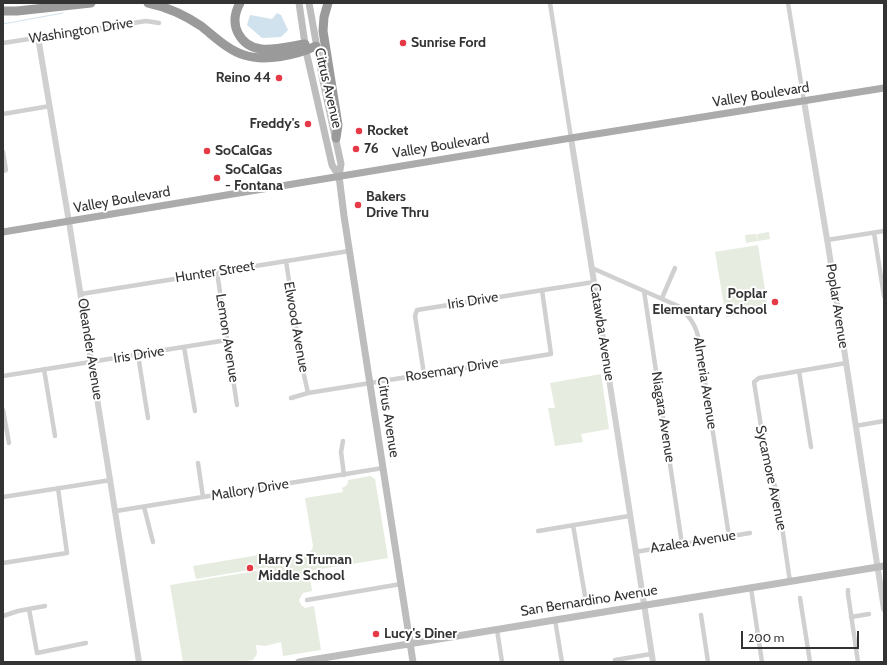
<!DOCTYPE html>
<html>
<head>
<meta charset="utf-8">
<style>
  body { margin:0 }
  #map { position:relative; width:887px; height:665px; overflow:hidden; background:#fff; font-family:Cabin,sans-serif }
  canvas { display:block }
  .frame { position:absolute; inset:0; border:4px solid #333; pointer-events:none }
  .scale { position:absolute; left:741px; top:631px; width:118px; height:18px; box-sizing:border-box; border:2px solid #333; border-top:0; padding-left:5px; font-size:12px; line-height:14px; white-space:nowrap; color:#333; -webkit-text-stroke:3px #fff; paint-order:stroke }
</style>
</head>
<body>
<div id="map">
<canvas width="887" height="665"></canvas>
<div class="frame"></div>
<div class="scale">200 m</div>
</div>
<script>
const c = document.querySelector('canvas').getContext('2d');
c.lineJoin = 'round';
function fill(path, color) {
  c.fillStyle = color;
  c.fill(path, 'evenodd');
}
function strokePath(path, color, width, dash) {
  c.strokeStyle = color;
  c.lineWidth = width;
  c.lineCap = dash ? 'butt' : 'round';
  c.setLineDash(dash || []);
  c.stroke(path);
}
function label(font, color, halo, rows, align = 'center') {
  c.font = font + ' Cabin,sans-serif';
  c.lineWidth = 4;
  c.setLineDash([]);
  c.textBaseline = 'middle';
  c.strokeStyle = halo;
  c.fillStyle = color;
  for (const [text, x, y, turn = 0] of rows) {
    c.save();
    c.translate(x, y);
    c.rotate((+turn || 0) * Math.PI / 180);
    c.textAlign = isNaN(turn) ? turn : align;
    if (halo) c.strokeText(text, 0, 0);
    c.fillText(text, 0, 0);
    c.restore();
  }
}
const green = new Path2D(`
  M769,232L770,239L758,241L757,234Z
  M756,234L758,241L746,243L745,235Z
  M758,245L768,309L726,317L715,252Z
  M601,374L609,429L581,434L583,442L555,446L548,408H555L550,383Z
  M370,476L375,479L388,558L309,571L312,591L303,593L299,600L301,605L305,608L314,606L321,650L283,656L281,642L265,646L256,645L257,654L253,660L240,662H183L170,585L268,569V561L269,559L308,553L312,550L313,546L305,498L343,492L342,488C346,486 348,485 348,480Z
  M265,554L268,567L196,579L193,566Z`);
const water = new Path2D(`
  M277,13L281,15L288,30L281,37L262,38L247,25L250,15L272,19Z`);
const stream = new Path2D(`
  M3,24L63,13`);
const minor = new Path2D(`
  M550,3L571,138
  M788,3L804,101
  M3,43L146,21L159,23
  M3,114L50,106
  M3,152L6,170L3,171
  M874,233L884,296
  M827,240L884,231
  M286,261L302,366L308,393
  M592,268L678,306C688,315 695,323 698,336L729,536
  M217,272L237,405
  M644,291L682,544
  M81,294L349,251
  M662,298L675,268
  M184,347L195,411
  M138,355L148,418
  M44,369L55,436
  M799,371L811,447
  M424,374L415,316L417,310L594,282
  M3,376L227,340
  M291,398L308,393L551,354L542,290
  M3,410L9,443
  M855,426L884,421
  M343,441L341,452L344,475
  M198,463L203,497
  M3,497L111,480
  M144,507L153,542
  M116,511L383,468
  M573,525L585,596
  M538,531L629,516
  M635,552L750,533
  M3,563L67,553L58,488
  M790,582L777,492L767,464L754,382L759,378L846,363
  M751,588L762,662
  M848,590V594L858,662
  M800,598L810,662
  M307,600L401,584
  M29,609L37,653L86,643
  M701,615L708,662
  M3,616L18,611L45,606
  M851,617L869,614
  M555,620L562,662
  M497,630L502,662
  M615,660L651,654`);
const tertiary = new Path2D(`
  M38,37L69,222L139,662
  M804,101L828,245L884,609
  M571,138L594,282L653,662`);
const secondary = new Path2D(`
  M299,3L306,51L332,165L339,176
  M309,3L323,81L341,164L339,176L344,216L413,662
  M299,662L884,566`);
const primary = new Path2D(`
  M3,232L571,138L884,88`);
const motorway = new Path2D(`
  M148,3C167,7 185,15 201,26C215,37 228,50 244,55C265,62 297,55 316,46
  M240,3C235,12 233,23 238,33C251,59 282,47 305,44
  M328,3L324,17L323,31L338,125L336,138
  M3,11H17L91,3`);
const markers = [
  [403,43,4,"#e63946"],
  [279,78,4,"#e63946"],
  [308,124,4,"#e63946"],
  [359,131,4,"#e63946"],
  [356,149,4,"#e63946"],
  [207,151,4,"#e63946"],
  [217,178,4,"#e63946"],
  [358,205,4,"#e63946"],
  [775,302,4,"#e63946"],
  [250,568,4,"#e63946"],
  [376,634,4,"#e63946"]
];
const streetNames = [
  ["Washington Drive",81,31,-9],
  ["Citrus Avenue",328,88,77],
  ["Valley Boulevard",761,95,-9],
  ["Valley Boulevard",441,146,-9],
  ["Valley Boulevard",122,200,-10],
  ["Hunter Street",215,272,-9],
  ["Iris Drive",473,301,-9],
  ["Poplar Avenue",837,306,81],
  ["Elwood Avenue",296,327,80],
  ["Catawba Avenue",602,332,81],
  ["Lemon Avenue",227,338,81],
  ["Oleander Avenue",90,349,81],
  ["Iris Drive",139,355,-9],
  ["Rosemary Drive",452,370,-9],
  ["Almeria Avenue",705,383,81],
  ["Citrus Avenue",388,417,81],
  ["Niagara Avenue",663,417,81],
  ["Sycamore Avenue",771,478,78],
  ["Mallory Drive",250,490,-9],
  ["Azalea Avenue",693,542,-9],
  ["San Bernardino Avenue",589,601,-9]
];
const poiNames = [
  ["Sunrise Ford",411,43],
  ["Reino 44",271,78,"right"],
  ["Freddy's",300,124,"right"],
  ["Rocket",367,131],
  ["76",364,149],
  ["SoCalGas",215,151],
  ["SoCalGas",225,170],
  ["- Fontana",225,186],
  ["Bakers",366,197],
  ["Drive Thru",366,213],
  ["Poplar",767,294,"right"],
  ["Elementary School",767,310,"right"],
  ["Harry S Truman",258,560],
  ["Middle School",258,576],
  ["Lucy's Diner",384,634]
];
fill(green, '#e6ecdf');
fill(water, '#cfe2ee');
strokePath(stream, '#cfe2ee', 1);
strokePath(minor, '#d0d0d0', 4.5);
strokePath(tertiary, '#d0d0d0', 6);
strokePath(secondary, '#bdbdbd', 7);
strokePath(primary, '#ababab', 7);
strokePath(motorway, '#9a9a9a', 9);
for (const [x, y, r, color] of markers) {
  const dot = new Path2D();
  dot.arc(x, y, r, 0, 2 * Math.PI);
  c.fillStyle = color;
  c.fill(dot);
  strokePath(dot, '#fff', 1.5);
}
label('14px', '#333', '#fff', streetNames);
label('bold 14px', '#333', '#fff', poiNames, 'left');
</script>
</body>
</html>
